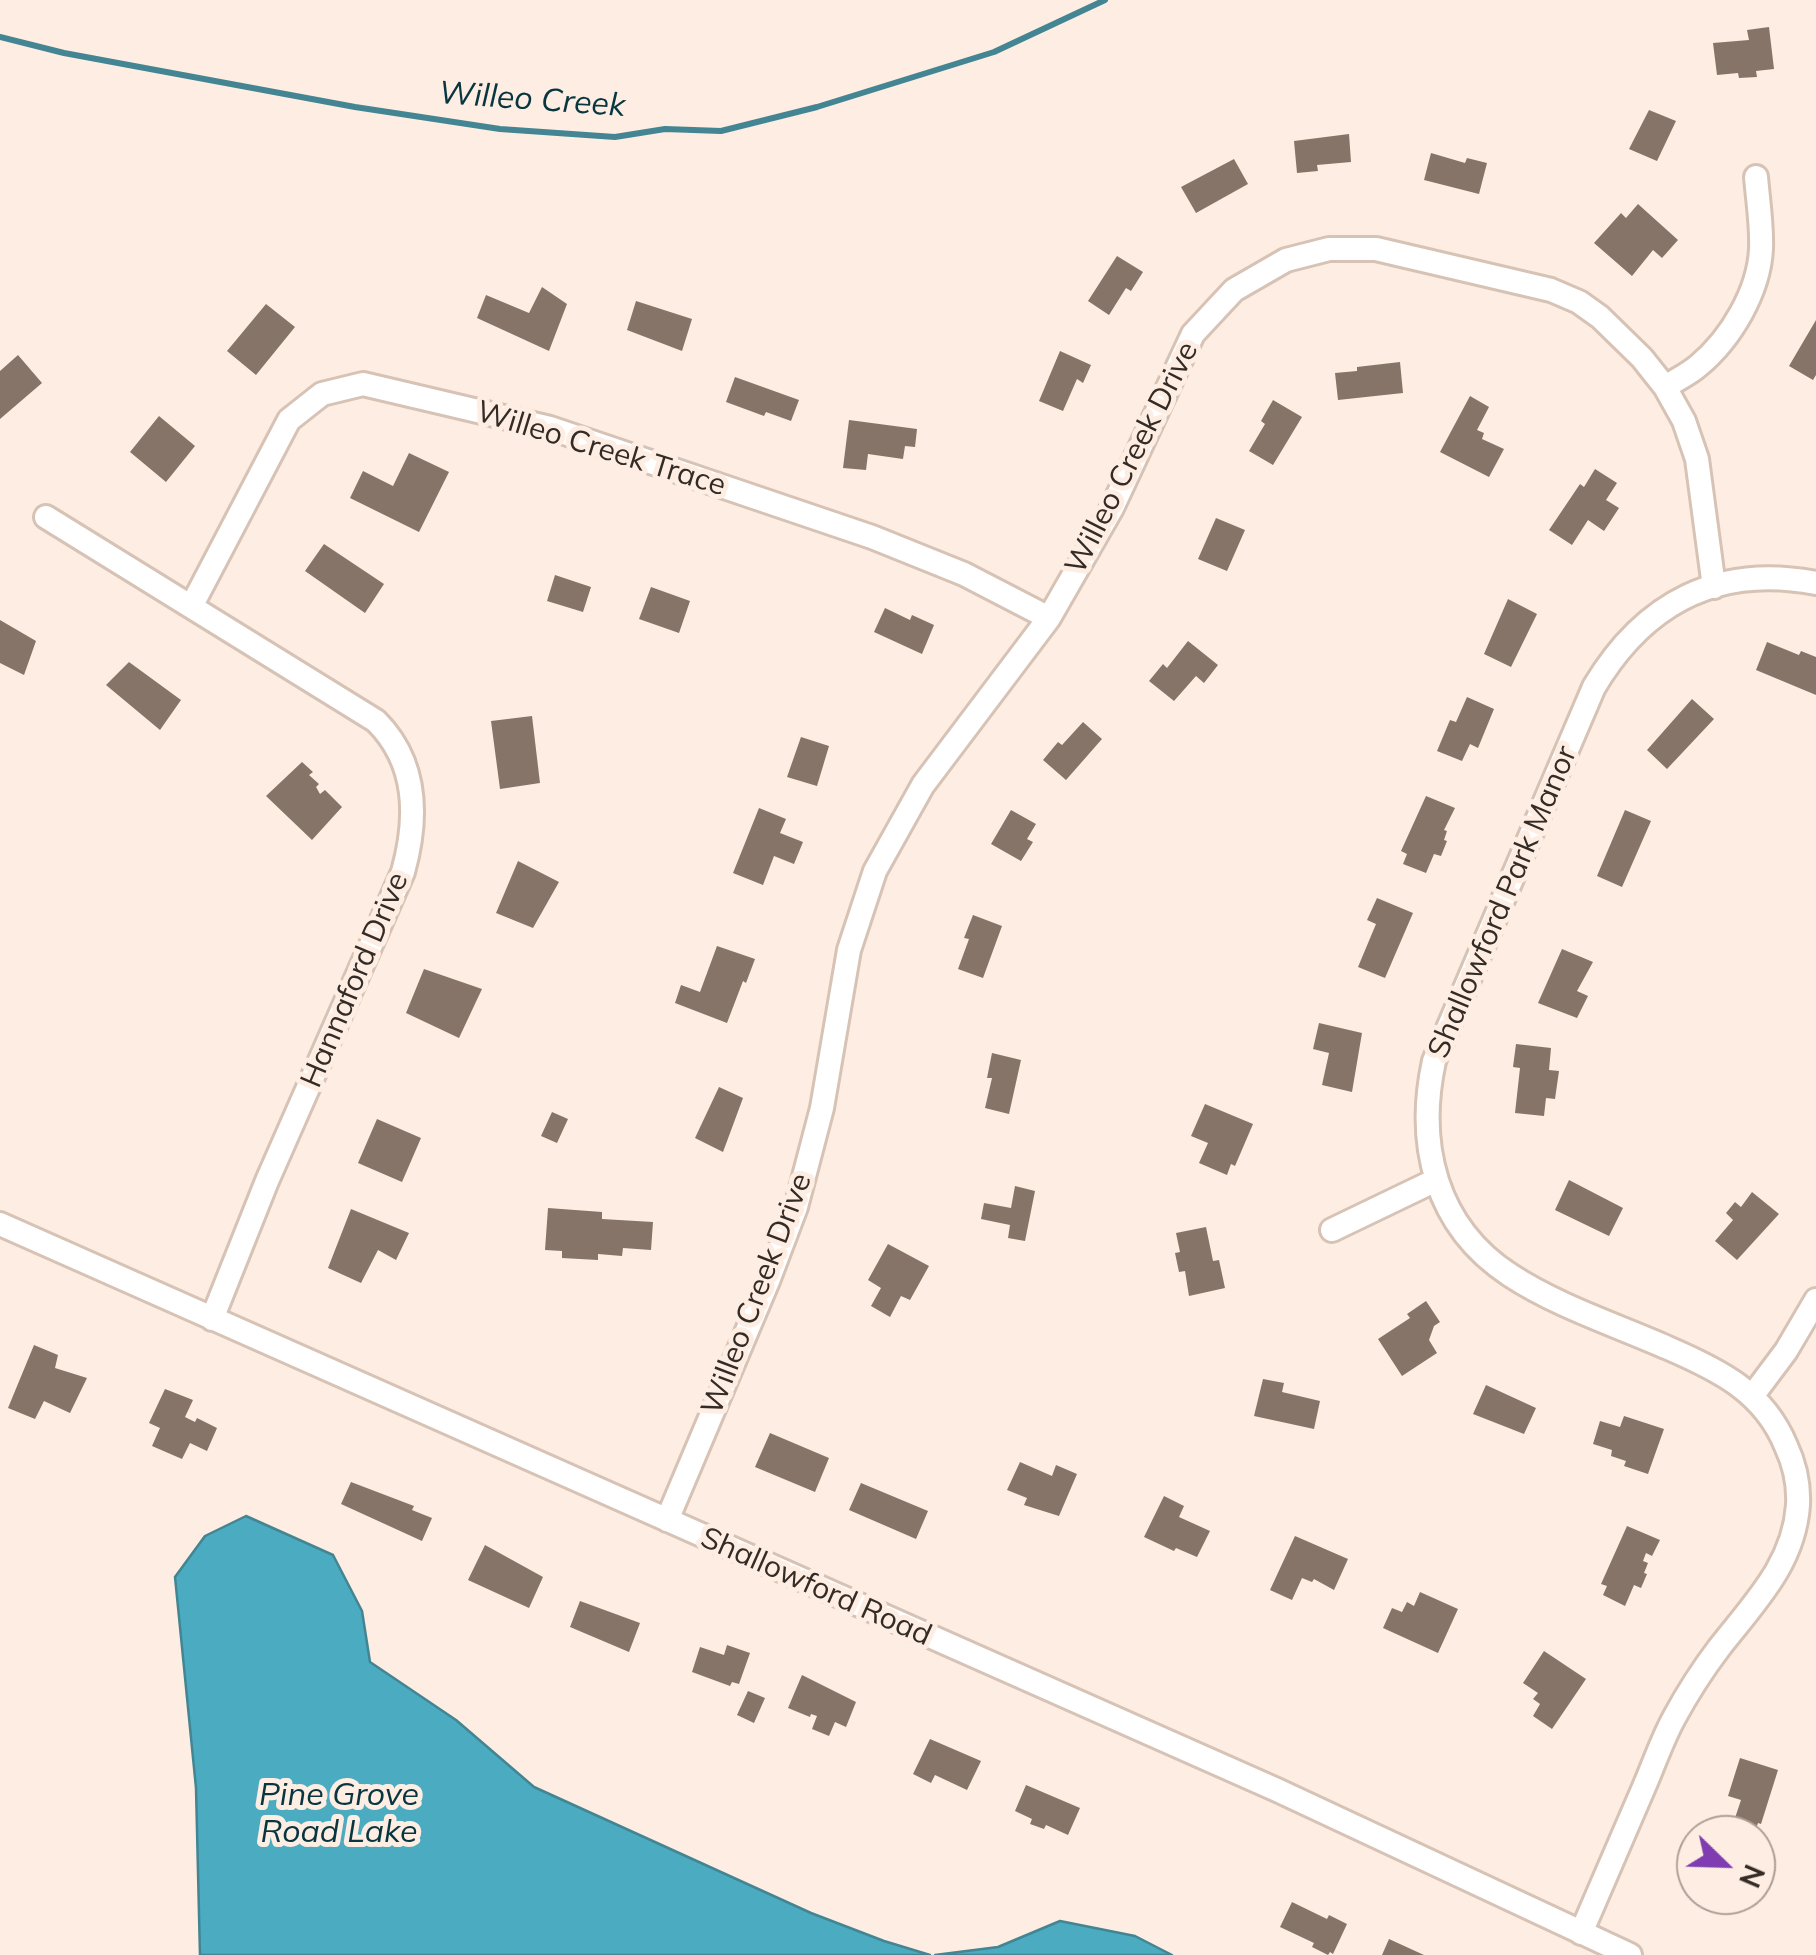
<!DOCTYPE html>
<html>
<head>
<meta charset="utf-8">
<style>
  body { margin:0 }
  #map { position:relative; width:1816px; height:1955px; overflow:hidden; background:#feede2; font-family:Mulish,sans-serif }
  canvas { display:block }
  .north { position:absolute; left:1676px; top:1815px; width:100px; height:100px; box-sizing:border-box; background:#feede2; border:2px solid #ad9f97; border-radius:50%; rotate:113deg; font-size:28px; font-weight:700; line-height:40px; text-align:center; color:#332b26 }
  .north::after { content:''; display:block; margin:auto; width:35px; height:45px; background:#803db1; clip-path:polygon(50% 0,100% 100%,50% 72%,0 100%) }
</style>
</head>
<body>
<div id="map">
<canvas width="1816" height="1955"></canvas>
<div class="north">N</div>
</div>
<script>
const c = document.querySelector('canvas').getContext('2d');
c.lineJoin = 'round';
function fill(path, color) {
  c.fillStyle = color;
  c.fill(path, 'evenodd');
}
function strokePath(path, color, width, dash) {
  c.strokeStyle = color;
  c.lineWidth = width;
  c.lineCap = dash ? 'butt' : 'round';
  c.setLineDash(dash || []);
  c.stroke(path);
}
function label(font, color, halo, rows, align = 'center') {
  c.font = font + ' Mulish,sans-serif';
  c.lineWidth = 10;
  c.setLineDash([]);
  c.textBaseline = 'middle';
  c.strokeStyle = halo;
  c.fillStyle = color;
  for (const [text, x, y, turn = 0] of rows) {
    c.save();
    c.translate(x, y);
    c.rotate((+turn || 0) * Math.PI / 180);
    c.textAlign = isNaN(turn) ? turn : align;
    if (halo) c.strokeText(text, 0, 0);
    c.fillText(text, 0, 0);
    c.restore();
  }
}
const water = new Path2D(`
  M246,1516L333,1555L362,1611L370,1662L456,1720L534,1787L811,1913L884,1941L930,1955H200L196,1788L175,1577L205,1536Z
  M1060,1921L1135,1936L1172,1955H935L998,1947Z`);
const stream = new Path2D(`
  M0,37L64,53L355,107L500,129L615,137L665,129L721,131L817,107L994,52L1105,0`);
const building = new Path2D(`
  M1769,27L1774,69L1756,71L1757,77L1739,78L1738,73L1717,75L1713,43L1749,40L1747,30Z
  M1649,110L1676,121L1657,161L1629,149Z
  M1349,134L1351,162L1317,165L1318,171L1297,173L1294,141Z
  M1431,153L1465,163L1467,158L1487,163L1479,194L1424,180Z
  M1234,159L1248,184L1196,213L1181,187Z
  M1638,204L1678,240L1662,258L1653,250L1632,276L1594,243L1621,213L1626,218Z
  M1117,256L1143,272L1131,291L1126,288L1109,315L1088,301Z
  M542,287L567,304L549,351L477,318L486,295L529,313Z
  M636,301L692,319L682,351L627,330Z
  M266,304L295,327L256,375L227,351Z
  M1816,320V375L1813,380L1789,366Z
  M1060,351L1091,365L1083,383L1077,379L1063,411L1039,401Z
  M18,355L42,383L0,419V371Z
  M1400,362L1403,393L1338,400L1335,373L1357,371V367Z
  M735,377L799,400L791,421L766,412L764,416L726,402Z
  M1470,396L1489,407L1477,430L1484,433L1482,439L1504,449L1489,477L1440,452Z
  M1273,400L1302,417L1273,465L1249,451L1265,424L1261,421Z
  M159,416L195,446L166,482L130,452Z
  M849,420L917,429L915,447L905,446L903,459L868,454L866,470L843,468Z
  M409,453L449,472L419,532L350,498L363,471L393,486Z
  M1595,469L1617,483L1606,500L1619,508L1604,531L1588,520L1572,545L1549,530L1580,484L1584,487Z
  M1216,518L1245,530L1227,571L1198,559Z
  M324,544L384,584L365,613L305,571Z
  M555,575L591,587L583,612L547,601Z
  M651,587L690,601L679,633L639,619Z
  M1508,599L1537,614L1511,667L1484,654Z
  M885,608L910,620L912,615L934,625L922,654L874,632Z
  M0,620L36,641L24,675L0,663Z
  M1188,641L1218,665L1204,683L1196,676L1174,701L1149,681L1163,664L1167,668Z
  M1767,642L1799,655L1801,651L1816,657V695L1756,670Z
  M129,662L181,700L160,730L106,685Z
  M1467,697L1494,709L1478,748L1470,744L1462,761L1437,751L1450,720L1456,722Z
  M1692,699L1714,719L1667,769L1647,750Z
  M532,716L540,783L500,789L491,721Z
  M1083,722L1102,739L1066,780L1043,760L1058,742L1062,745Z
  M801,737L829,746L817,786L787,777Z
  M302,762L313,772L309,775L319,784L316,787L320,794L325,790L342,807L312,840L266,796Z
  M1426,796L1455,808L1444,830L1447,831L1444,840L1447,841L1441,856L1434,854L1426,873L1403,864L1407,854L1401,851Z
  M759,808L786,819L780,833L803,842L794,864L774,856L763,885L733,873Z
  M1011,810L1036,824L1027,839L1033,842L1021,861L991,844Z
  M1625,810L1651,821L1622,887L1597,876Z
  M518,861L559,882L533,928L496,913Z
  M1377,898L1413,913L1385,978L1358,967L1376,924L1367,920Z
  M973,915L1002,926L983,978L958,969L969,939L964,938Z
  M717,946L755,959L746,983L743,981L727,1023L675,1003L681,985L700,992Z
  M1562,949L1593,962L1577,991L1588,996L1577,1018L1538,1003Z
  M424,969L482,989L459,1038L406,1013Z
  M1319,1023L1362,1033L1352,1092L1322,1085L1329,1053L1313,1049Z
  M1516,1044L1551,1048L1549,1070L1559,1071L1555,1099L1546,1098L1544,1116L1515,1113L1520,1068L1513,1067Z
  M992,1053L1021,1060L1009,1114L985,1108L992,1078H987Z
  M719,1087L743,1098L723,1152L695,1138Z
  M1205,1104L1253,1124L1235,1166L1231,1164L1227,1175L1199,1163L1208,1143L1191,1136Z
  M552,1112L568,1119L557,1143L541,1136Z
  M377,1119L421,1138L402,1182L358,1163Z
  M1569,1180L1623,1208L1609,1236L1555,1210Z
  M1015,1186L1035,1191L1025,1241L1008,1238L1010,1225L981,1219L984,1203L1011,1208Z
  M1752,1192L1779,1214L1737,1260L1715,1241L1733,1220L1726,1213L1735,1202L1741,1207Z
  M548,1208L602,1212V1219L653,1222L651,1250L623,1248L622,1256L598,1254V1260L562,1258V1251L545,1250Z
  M351,1209L409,1233L396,1260L378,1250L361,1283L328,1268Z
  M1206,1227L1213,1261L1219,1260L1225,1288L1189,1296L1185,1271L1179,1272L1175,1253L1180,1252L1176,1233Z
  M888,1244L929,1266L910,1300L901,1296L890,1317L871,1306L881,1288L868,1280Z
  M1426,1301L1440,1322L1434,1326L1429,1340L1437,1353L1402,1376L1378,1339L1410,1318L1407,1314Z
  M34,1345L58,1355L55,1368L87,1378L70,1413L44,1401L35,1419L8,1408Z
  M1263,1379L1284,1383L1282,1392L1320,1401L1314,1429L1254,1416Z
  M1486,1385L1536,1408L1524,1434L1473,1414Z
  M165,1389L193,1400L185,1417L195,1422L197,1418L217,1428L207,1451L190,1443L182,1459L152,1446L160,1428L149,1423Z
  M1624,1416L1664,1429L1648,1474L1624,1466L1626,1461L1611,1456L1612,1450L1593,1444L1600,1421L1620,1427Z
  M770,1433L829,1458L815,1492L755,1467Z
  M1020,1462L1052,1476L1056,1465L1077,1474L1059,1516L1024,1505L1027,1498L1007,1490Z
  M351,1482L414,1506L412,1510L432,1518L422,1541L341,1504Z
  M861,1483L928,1511L916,1539L849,1510Z
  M1164,1496L1184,1506L1179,1517L1210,1531L1197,1557L1176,1548L1174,1551L1144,1537Z
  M1627,1526L1660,1540L1652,1556L1646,1553L1643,1561L1648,1563L1644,1573L1647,1574L1641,1588L1634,1585L1625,1606L1603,1595L1607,1586L1601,1584Z
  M1295,1536L1348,1559L1334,1590L1314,1579L1312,1582L1302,1578L1292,1600L1270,1590Z
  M485,1545L543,1577L529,1608L468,1580Z
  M1420,1592L1458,1609L1438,1653L1383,1628L1392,1608L1402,1612L1407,1602L1414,1606Z
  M580,1601L640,1623L629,1652L570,1627Z
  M727,1645L750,1653L739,1684L732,1682L730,1686L692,1672L700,1647L724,1655Z
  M1544,1651L1586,1679L1552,1729L1533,1716L1540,1704L1533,1699L1538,1693L1523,1683Z
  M802,1675L856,1702L846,1727L835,1722L829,1736L812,1729L817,1716L811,1714L810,1717L788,1708Z
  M748,1691L765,1698L754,1723L737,1715Z
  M930,1739L981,1761L967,1790L935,1775L931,1783L913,1774Z
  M1740,1758L1778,1770L1761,1824L1758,1823L1754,1834L1732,1827L1741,1800L1728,1796Z
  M1026,1785L1080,1808L1068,1835L1046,1825L1044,1829L1030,1824L1032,1819L1015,1811Z
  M1292,1902L1327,1919L1329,1915L1347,1924L1333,1954L1330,1952L1328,1955L1312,1947L1314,1943L1280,1927Z
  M1389,1939L1424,1955H1382Z`);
const minor = new Path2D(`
  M1665,387C1676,380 1689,374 1698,366C1731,339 1759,291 1761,249C1762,225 1758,201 1756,177
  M46,517L376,721C418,763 418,818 403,872L267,1181L212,1319
  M192,605L289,420L322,394L363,384L550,428L872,537L964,574L1049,618
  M0,1224L1277,1790L1630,1955
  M1332,1230L1436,1180
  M1753,1395L1786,1351L1816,1300
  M667,1520L768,1281L796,1207L822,1108L849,950L875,871L923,785L1049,618L1112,508L1193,334L1234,290L1286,260L1329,249H1376L1551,290L1579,302L1600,317L1642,358L1665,387L1684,421L1697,459L1714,587
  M1581,1933C1602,1885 1623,1836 1644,1787C1654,1764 1662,1740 1674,1718C1687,1694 1703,1669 1719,1648C1754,1603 1794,1564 1798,1505C1799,1485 1794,1463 1786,1446C1764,1392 1719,1370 1668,1348C1616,1325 1557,1306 1510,1275C1435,1226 1416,1144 1434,1061L1594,687C1644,603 1718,564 1816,583`);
const streetNames = [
  ["Willeo Creek Trace",601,449,17],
  ["Willeo Creek Drive",1132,458,-63],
  ["Shallowford Park Manor",1503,902,-67],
  ["Hannaford Drive",355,980,-67],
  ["Willeo Creek Drive",757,1294,-69],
  ["Shallowford Road",816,1587,24]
];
const waterNames = [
  ["Willeo Creek",532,100,4],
  ["Pine Grove",339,1795],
  ["Road Lake",339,1832]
];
fill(water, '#4aabc1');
strokePath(water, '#438592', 2.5);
strokePath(stream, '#438592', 6);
fill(building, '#877468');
strokePath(minor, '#d7c3b5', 28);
strokePath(minor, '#fff', 22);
label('30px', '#332b26', '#feede2', streetNames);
label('italic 32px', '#073640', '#feede2', waterNames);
</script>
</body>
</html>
